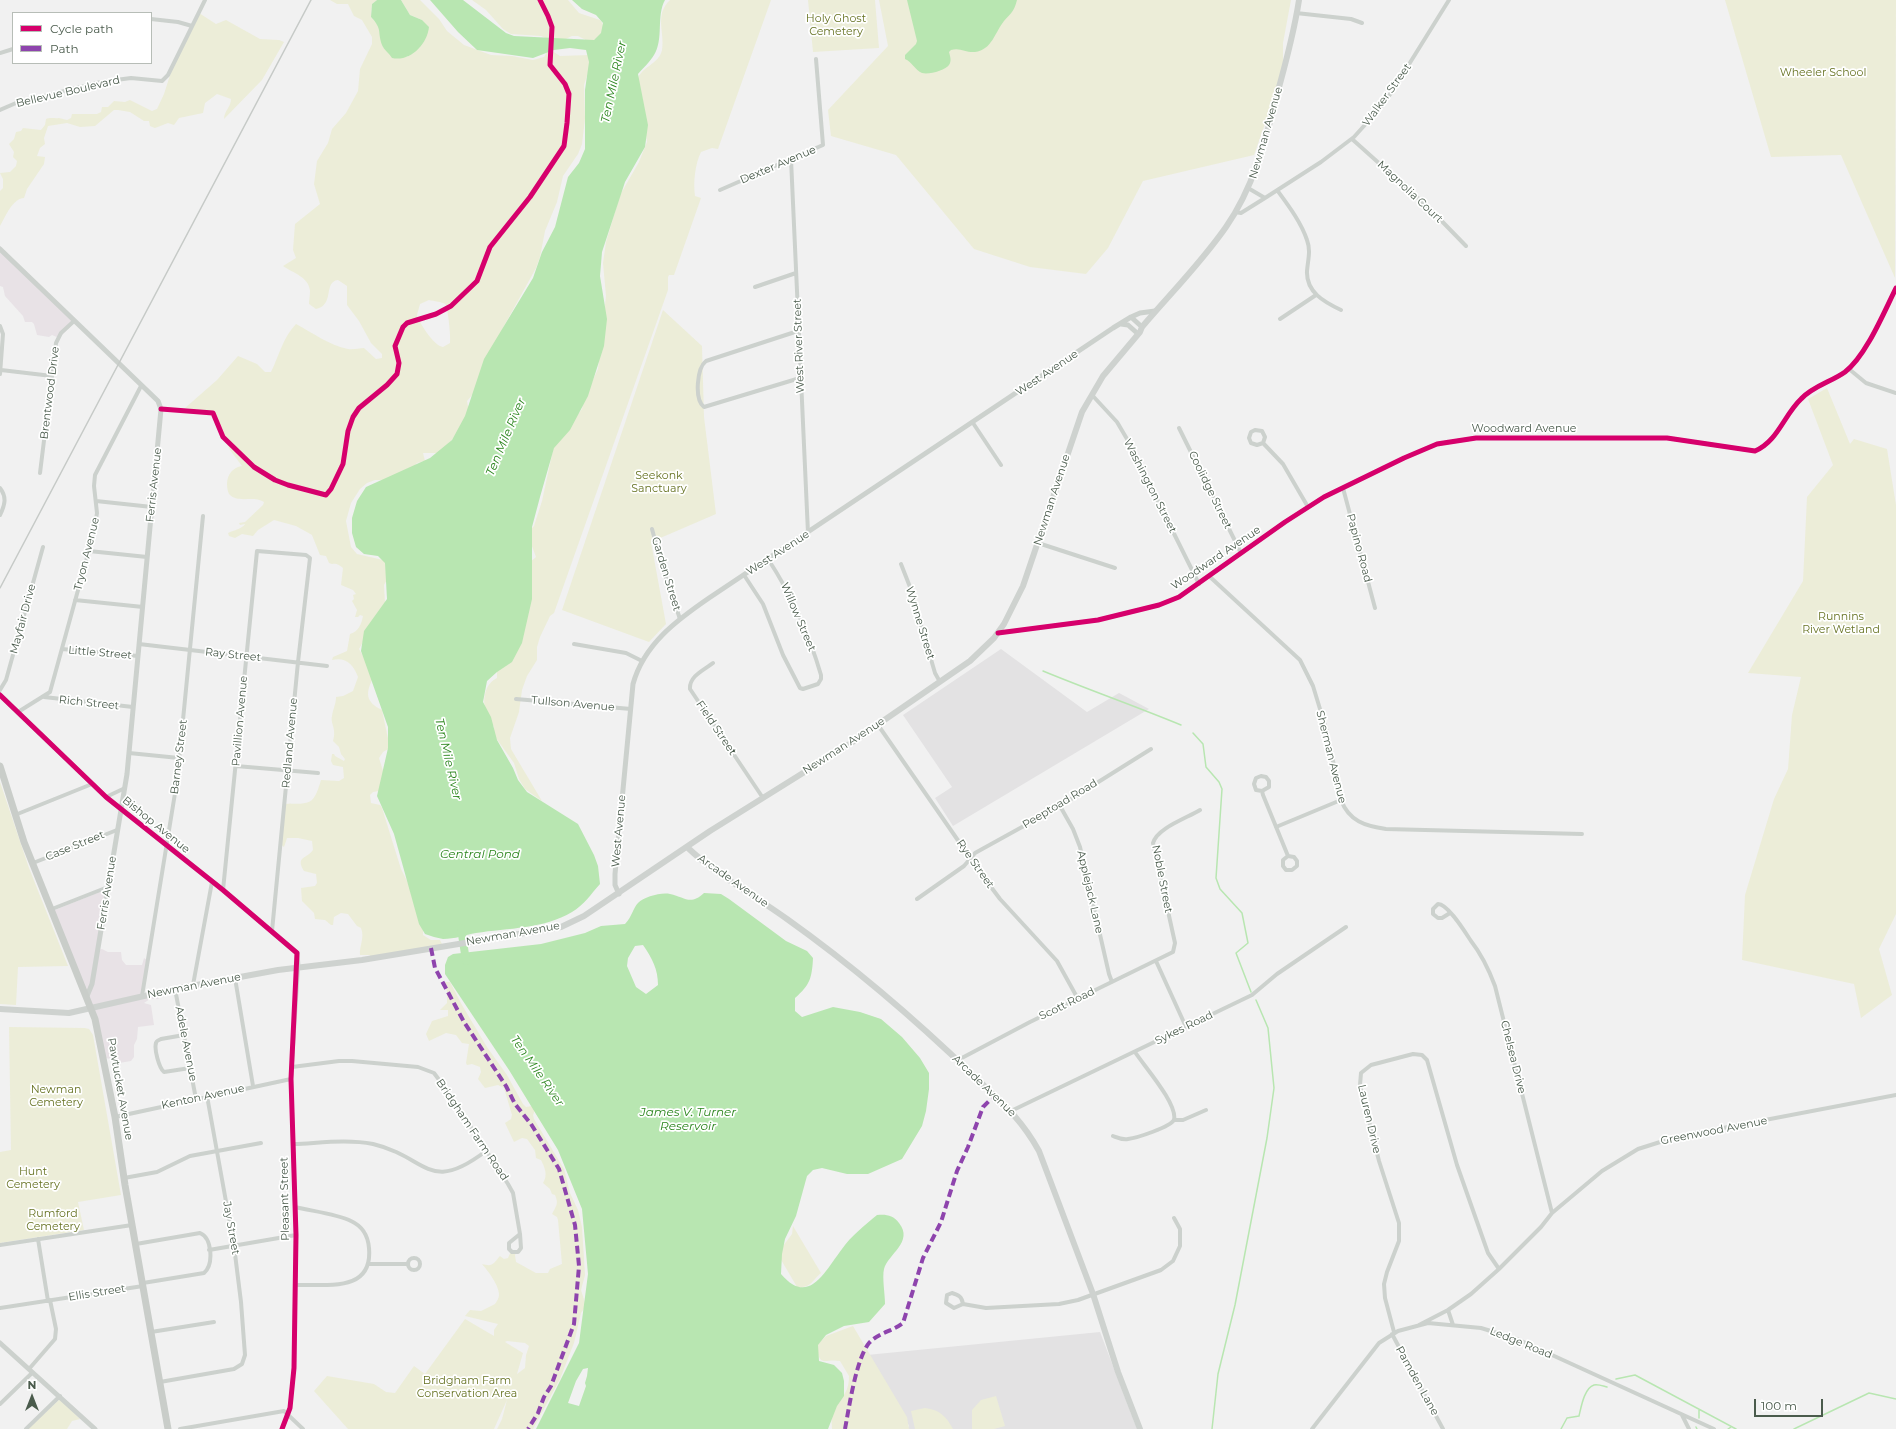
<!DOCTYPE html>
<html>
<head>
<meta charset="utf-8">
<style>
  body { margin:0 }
  #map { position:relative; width:1896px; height:1429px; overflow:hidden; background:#f1f1f1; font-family:Montserrat,sans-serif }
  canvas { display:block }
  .legend { position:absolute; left:12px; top:12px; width:140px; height:52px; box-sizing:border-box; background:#fff; border:1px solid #b7bdb7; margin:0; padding:5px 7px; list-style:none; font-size:12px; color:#4a5b4c }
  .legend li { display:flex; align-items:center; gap:8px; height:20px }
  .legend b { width:20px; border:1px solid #b7bdb7 }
  .north { position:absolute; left:12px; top:1377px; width:40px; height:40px; -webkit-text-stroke:3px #fff; paint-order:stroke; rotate:0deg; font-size:11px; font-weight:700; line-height:16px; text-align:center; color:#4a5b4c }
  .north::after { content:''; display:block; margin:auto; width:14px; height:18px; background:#4a5b4c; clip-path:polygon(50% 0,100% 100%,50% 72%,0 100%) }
  .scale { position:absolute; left:1754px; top:1399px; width:69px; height:18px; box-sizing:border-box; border:2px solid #4a5b4c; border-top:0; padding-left:5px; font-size:12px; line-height:14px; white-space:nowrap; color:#4a5b4c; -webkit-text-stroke:3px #fff; paint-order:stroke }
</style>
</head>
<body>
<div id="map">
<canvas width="1896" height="1429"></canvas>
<ul class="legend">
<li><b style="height:5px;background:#d6006c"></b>Cycle path</li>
<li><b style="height:5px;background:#8e44ad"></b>Path</li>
</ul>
<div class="north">N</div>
<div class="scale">100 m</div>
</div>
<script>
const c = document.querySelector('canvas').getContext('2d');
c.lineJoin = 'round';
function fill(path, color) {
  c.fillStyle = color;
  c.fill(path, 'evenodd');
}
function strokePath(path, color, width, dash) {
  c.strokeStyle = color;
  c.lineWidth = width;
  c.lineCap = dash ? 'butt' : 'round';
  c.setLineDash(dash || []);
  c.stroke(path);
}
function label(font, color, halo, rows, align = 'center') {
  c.font = font + ' Montserrat,sans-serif';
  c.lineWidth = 3.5;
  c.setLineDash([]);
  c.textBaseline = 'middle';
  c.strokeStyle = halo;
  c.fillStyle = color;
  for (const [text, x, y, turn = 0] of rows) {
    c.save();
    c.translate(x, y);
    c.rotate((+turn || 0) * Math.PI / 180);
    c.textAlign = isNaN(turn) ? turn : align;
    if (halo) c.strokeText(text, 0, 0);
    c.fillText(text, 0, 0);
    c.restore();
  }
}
const commercial = new Path2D(`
  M0,246L74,323L59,338L52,335L49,337L37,335L34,324L32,322H25L23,316L5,296L3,287L0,286Z
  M105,890L98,950L102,949L108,952H121L122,960L126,965H142L144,958L147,960L142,996L156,995L159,999H150L144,1003L151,1005L154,1025L138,1027L137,1039L134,1045V1057L131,1061L119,1063H112L111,1059L105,1058L98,1033L52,911Z`);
const education = new Path2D(`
  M1001,649L1087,712L1119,693L1149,709L953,826L935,798L952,787L903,715Z
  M1100,1332L1137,1429H907L909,1426L867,1355Z`);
const green = new Path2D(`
  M330,0H377L372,4L371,17L379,26L383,47L389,52L407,57L420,47L422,20L410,15L401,0H420L439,19L447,31L464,45L491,55L512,56L533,60L544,57L549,49L560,56L589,55L590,67L584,85L585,119L582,144L578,154L563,176L557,202L545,231L540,257L536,268L504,326L473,394L467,401L470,418L441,453H423L425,461L417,463L412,470L385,480H375L367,483L360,489L351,503L346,521L351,547L357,554L383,560L389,567V576L384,585L385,603L359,649L368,665L373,678C365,694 366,702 382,710L390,748L383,752L379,758L384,774L379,791L373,792L370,795L371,803L380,805L382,808L401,869L411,889L423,928V935L431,940H440L443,946L368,961L370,955H360C359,946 365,938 361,928L357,926L348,914L341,913L334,917L333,925H331L325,920L315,919L314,913L302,901L301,888L315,886L317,883L316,874L304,871C295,856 307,859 313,850L312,841L298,838H287L284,847L280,844L284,804C310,803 313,807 321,780L339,781L344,778L343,767L333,765L331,761L332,754H334L335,756L344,761L345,759L341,754L339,747L333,741C337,728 330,724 332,716C333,709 336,704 336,697L343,696L353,691L358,677C353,664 346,657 332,660L333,657L347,651L350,634C359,631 361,625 363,616L360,615L358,617H355L357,610L352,601L354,599L353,595L356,594L353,590L341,585L343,568C339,565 337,563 332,564L329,563L326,556L320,555L312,535L296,526L274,520L258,530L253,536L242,534L235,538L229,536L228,533C234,530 242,529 245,524L240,525L239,523L245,522L263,505L264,502C253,495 238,504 229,494C224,481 229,468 242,466L230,450L210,411L185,408L217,380L238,356L257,364L265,372H271C279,356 283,337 296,324C313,333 329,345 348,349C353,350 359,348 364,348L376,359L382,358V354L371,343L359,321L347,305V286L338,280C323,282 335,305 316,309L309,304C309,300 310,296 310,291C309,277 293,273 283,266L296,258L293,250L295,224L320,204L314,184L317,161L328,143L332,129L346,113L358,91L360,69L372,44V37L362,20L354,16L348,4H337ZM429,300C434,301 442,302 445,304C448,306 451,338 450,343L443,347C434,346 420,324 417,315L420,304Z
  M472,0H568L579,13L600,20C606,26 602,32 599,39L588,41L578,36H572L557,43L541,36L511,34L503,29L486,10Z
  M670,0H771L718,149L712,148L701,152C695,164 693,183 695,196L701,198L674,275H669L668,277V290L554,613L550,616L540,637L537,647V660L527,676L522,690L519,712L510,738L511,749L542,801L525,789L519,779L514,763L493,734L494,727C492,723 488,721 487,717C482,703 483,685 497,678V669L528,564L536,557L527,533L534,526L542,501L554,445L582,409L583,401L598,369L606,296L603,263L606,242L620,195L639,162L647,142L638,78C643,66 659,64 662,50C665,32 654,15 670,0Z
  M808,0H875L879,48L813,52Z
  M879,0H1291L1283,43V73L1254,155L1143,181L1108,248L1086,274L1030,267L974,249L896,155L831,136L828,110L888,46Z
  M1725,0H1896L1895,278L1841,155L1771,157Z
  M199,13L216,24L226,20L260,39L279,40L284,42L262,80L224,119C224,111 231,107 231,99L217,94L205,103L203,113L179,118L174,125L168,123L155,128L150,126L149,121H144L130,112L118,110H114L95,126L80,127L67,123L48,126L44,138L45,144L40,148L37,156L45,157L44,164L27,189L24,198C12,199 6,216 0,226V191L3,188V179L0,173L10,172L16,166L17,161L13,157L14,152L9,144L14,139L16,132L21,131L23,128L41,130L45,125L46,119C51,117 55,119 59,118L67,120L71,118L72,114H97L101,112L102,107H108L114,101L125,102L130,100L152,111L157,109L164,94L171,72Z
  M663,310L702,346L704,417L716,514L651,542L666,624L649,642L562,610Z
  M1827,388L1850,444L1854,439L1887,449L1896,505V914L1879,949L1892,995L1861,1018L1854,984L1742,960L1745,895L1774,799L1788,769L1792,715L1801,677L1748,673L1803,581L1807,497L1833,465L1808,399Z
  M0,782L29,868L68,966L18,967L16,1005L0,1004Z
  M445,982H450L462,1005L487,1047L507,1075L523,1104L526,1107L532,1106L535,1110L533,1115L534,1119L564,1169L570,1193L578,1210L582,1227L585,1275L581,1290L586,1306L581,1313L574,1343L560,1379L533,1429H497L502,1419L507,1400L494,1429H348L314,1391L327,1376L374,1384L386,1392L395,1393L414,1366L425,1374L465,1319L494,1336V1330L498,1324L465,1316L470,1310L481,1311L495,1304C497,1301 499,1298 499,1295C499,1285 488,1271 482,1264C493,1267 493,1264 500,1256L504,1259L508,1258L511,1251L516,1253L515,1255L516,1262L536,1273H548L550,1269L562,1264L558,1220L557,1217L552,1214C556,1206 559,1204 555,1195L552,1194L550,1189L543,1183C548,1175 545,1168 541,1160L536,1158L535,1150L527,1139L522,1138L514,1142L505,1123L511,1119L512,1115L504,1088L498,1085L485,1088L478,1079L481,1072L480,1067L472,1064L467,1065L466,1063L469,1044L462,1043L456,1035L446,1033L429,1041L426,1034L432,1021L448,1016V1010H440L447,1003V991L443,983ZM507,1341L525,1343L529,1346L526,1355L525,1368L517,1374L523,1353L505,1342Z
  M9,1027L85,1028L89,1029L93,1035L121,1195L78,1202L84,1230L0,1243V1152L11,1150Z
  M793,1226L821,1273C813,1279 811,1289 797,1287L780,1258L783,1246L792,1234Z
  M853,1326L907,1417L909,1429H832C832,1425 831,1420 832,1416C836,1399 849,1398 849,1376L840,1361C825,1358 820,1369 816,1346L826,1336Z
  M996,1396L1005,1426L994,1429H972V1410L981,1400Z
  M60,1399L80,1419L72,1421L67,1429H28Z
  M925,1408C940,1410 946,1416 953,1429H915L911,1411Z`);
const water = new Path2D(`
  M377,0H401L410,15L422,20L429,27C427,45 410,62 392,58C389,53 384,50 382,45C377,31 383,30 371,17L372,4Z
  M430,0H463L506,33L514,36L594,40L601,33L603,23L596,15L582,9L572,0H665C656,16 664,39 654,55C650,62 643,68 638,74L648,125L645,147L625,182L602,252L600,276L607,319L604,346L588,396L570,430L554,448L540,497L532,527V599L522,643L512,662L497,672L487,681L483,702L491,717L497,740L513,768L518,780L527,792L578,824L594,855L598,866L600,884C591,894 584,905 572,912C544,929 508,928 476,933C465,935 455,939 443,939C437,938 431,936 425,934L419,924L394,834L377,796L388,748V727L361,651L364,631L387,599L385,563L378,556L364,554L356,547L352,533V518L357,501L366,487L430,458L452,440L465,416L484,359L533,278L542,252L555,227L568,177L579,163L585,149V90L589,62L586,50L570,48L554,50L533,58L477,50L458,32Z
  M907,0H1017C1014,12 1011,13 1004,21C995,32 992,50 975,52C966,53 960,47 951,50L949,52C950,56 952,61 949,65C946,70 929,75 922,73C915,70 912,62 905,59V55L916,44L917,41Z
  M704,893L721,894L729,899L786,941L807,951L813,958C812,978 810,985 795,998V1011L802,1017L833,1007L860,1012L881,1019L902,1037L920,1058L929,1073V1089L926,1111L922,1126L902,1159L868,1174H847L822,1168L813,1170L807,1176L796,1216L785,1239L782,1254L781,1274C809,1307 825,1271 842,1249C851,1236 865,1225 877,1215C886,1214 893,1215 899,1223C914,1242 888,1254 884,1269C882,1277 885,1295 885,1304L869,1322L844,1326L826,1335L818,1345L819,1361L834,1365L842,1373L844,1381V1396L837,1406L828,1429H536L579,1343L588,1274L582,1209L558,1150L509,1070L445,974V965L448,957L453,954L541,944L585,933L601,926L625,924C632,917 633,908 638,903C644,897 661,892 670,894C685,897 690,906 704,893ZM643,945C652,958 658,969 658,985L646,994L636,987L627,966L628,958L635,946ZM588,1368L587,1376L585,1383L586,1386L579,1406L568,1403L576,1381L583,1369Z`);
const stream = new Path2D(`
  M1043,671C1089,690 1135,706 1181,725
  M1193,733L1203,744L1206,767L1219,782L1222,789L1216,878L1220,889L1242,913L1248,943L1236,953L1251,992
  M1616,1379L1635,1375L1736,1429
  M1699,1418V1410
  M1696,1427L1697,1429
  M1212,1429L1218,1374L1235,1305L1267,1138L1274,1088L1268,1028L1256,1000
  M1561,1429L1567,1418L1579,1416C1581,1408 1584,1388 1594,1385C1598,1384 1603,1386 1607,1387
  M1728,1429L1731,1427
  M1794,1429L1869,1393L1896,1399`);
const river = new Path2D(`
  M461,928L466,961`);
const minor = new Path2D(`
  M1296,13L1351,19L1362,23
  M151,19L178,22L192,26
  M0,53L13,49
  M0,110L16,103L101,82L131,78L162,81L168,75L205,0
  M1352,139L1429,208L1466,246
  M791,159L808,533
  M1248,188L1265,198L1321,162L1354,137L1381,107L1393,90L1449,0
  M720,190L823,145L816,59
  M1277,190C1288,205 1301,222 1307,240C1311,251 1308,259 1307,271C1306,292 1324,302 1341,310
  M1235,212L1241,213L1265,198
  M755,287L796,273
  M1280,319L1316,295
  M0,326L3,334L0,374
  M798,331L706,361C697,368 694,399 704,407L800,378
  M1849,369L1866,383L1896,393
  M1,370L52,376
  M1092,395L1117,422L1127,439L1199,584
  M973,423L1001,465
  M1179,428L1241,553
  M1263,443L1265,437L1262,431L1255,430L1251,432L1249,438L1251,443L1257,445L1263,443L1283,464L1308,507
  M40,473L56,343L61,333L74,321
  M0,488C7,497 5,505 0,515
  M1343,488L1375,608
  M96,501L152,507
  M652,529L662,566L680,619
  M1038,543L1115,568
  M89,551L147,557
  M901,564L910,587L935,673L940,682
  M744,575L763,604L783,655L800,688L803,689L818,684L821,679V675C809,634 791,594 768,559
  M1209,576L1300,660L1313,686L1327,732L1341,800C1349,821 1365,826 1386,829L1582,834
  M75,600L143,607
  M998,633L1098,620L1159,605L1179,597L1285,522L1324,497L1404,458L1437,444L1476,438H1667L1755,451C1778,441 1784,415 1801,399C1813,386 1831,382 1845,372C1866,356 1884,312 1896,288
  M139,644L327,666
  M574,644L626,653L642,661
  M62,649L138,656
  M713,663C704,670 689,676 690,689L763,798
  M0,690L6,680L43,547
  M44,697L133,707
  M516,699L631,709
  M18,712L50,692L94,532L97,513L94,486L95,475L141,386
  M878,725L982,875L1000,899L1057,961L1078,999
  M129,753L179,758
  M236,766L318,773
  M1262,791L1256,790L1254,784L1256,778L1261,776L1266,777L1269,781V787L1262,791L1263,795L1288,856L1294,857L1297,861V866L1292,870H1286L1283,866V860L1288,856
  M106,797L125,788
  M1060,806L1073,829L1080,847L1109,974L1112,982
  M15,815L92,784
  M1276,827L1341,800
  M33,863L117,830
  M223,890L257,551L306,555L310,558L298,662L272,931
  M917,899L964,866L975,853L1060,806L1151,749
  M52,909L108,887
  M1450,913L1442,918H1438L1433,914V909L1438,904C1448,904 1465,932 1471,941C1482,955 1489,970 1495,986L1552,1213
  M1156,961L1186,1027
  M235,978L253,1086
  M193,985L212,882
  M175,989L196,1099
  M142,996L177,781L203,516
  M184,1035L161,1039C159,1040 156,1041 156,1043C154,1049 159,1068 164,1072L190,1068
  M1135,1052C1144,1066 1178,1104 1174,1120
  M958,1060L1030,1022L1173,952L1175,943L1153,843C1157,828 1187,818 1200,810
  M292,1067L339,1061H352L418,1067L434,1073L448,1092L508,1184L513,1193L520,1234
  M1011,1111L1252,995L1277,974L1346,927
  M115,1117L291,1079
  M1113,1136C1118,1138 1122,1140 1128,1139C1137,1138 1170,1127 1174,1120H1183L1206,1110
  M294,1144C320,1143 347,1139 373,1144C428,1157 428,1195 486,1151
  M124,1178L157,1172L190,1156L261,1143
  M295,1207C311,1211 337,1214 351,1221C362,1226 368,1236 369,1248C373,1293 327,1284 296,1285
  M520,1234L521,1248L518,1252H512L509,1249V1243Z
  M38,1239L48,1301
  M136,1244L200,1233C212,1238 214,1264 204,1273L143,1283
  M0,1245L132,1225
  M209,1250L296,1235
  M408 1264a6 6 0 1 1 12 0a6 6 0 1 1-12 0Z
  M369,1264H408
  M963,1304C962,1297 959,1295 952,1293L947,1295L946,1303L954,1308L963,1304L986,1308L1059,1304L1078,1300L1161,1270L1173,1261L1180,1246V1229L1174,1218
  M0,1308L143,1286
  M1448,1310L1453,1325
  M1419,1325L1448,1310L1471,1294L1499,1269L1541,1227L1552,1213L1602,1171L1638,1149L1676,1137L1896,1095
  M151,1332L214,1322
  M1394,1332L1385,1298L1384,1284L1387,1272L1399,1241V1223L1379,1161L1360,1085L1361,1073L1371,1065L1413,1054L1422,1055L1427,1060L1457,1165L1488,1253L1499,1269
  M1392,1334L1443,1429
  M29,1369L55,1339L56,1329L50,1300
  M160,1382L234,1369L242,1364L245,1355L241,1302L234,1246L207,1096
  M0,1404L32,1373
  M1682,1415L1689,1429
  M26,1429L60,1396
  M180,1429L284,1411L303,1429
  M282,1429L290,1408L294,1368L296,1235L291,1079L298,967
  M1312,1429L1379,1343L1398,1331L1428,1323L1481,1328L1517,1339L1714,1429`);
const tertiary = new Path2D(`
  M0,249L158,401L161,409L127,774L92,984L87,996
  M1131,317L1140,313L1155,311
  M1121,324L1128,325L1137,333
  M0,695L106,797L223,890L297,953L298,967
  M619,894L615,885V874L633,684C644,644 677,620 709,598L1113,328L1131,317L1142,327
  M0,1343L95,1429`);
const secondary = new Path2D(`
  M687,847C716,875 754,895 787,919C853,966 916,1020 974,1076C1001,1102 1020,1117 1039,1151L1093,1294L1118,1372L1140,1429
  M0,1009L69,1013L175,989L278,970L362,960L561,927L584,916L710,831L851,743L970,661L994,638L1004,624L1023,586L1082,412L1103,376L1140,332L1142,327C1170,294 1201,263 1226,227C1253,188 1265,143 1276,98C1285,66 1294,33 1299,0`);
const primary = new Path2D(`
  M0,766L24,842L95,1019L115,1117L125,1185L168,1429`);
const rail = new Path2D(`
  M0,588L311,0`);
const quiet = new Path2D(`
  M431,948L435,968L464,1022L506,1086L515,1104L531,1124L559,1169L575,1225L579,1266L574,1324L551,1386L544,1397L538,1413L528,1429
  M845,1429C849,1408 856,1359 869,1343C878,1333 893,1331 903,1323L923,1258L941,1222L957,1171L968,1147L983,1107L989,1101L997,1097`);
const cycleway = new Path2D(`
  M161,409L213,413L223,437L254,467L275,480L288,485L326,495L331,489L343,464L348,431L353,417L359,408L387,385L397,374L399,363L395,346L403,327L407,323L436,314L451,306L477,281L490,247L530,197L564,146L567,123L569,94L565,84L550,65L552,27L548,16L540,0
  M998,633L1098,620L1159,605L1179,597L1285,522L1324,497L1404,458L1437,444L1476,438H1667L1755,451C1778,441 1784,415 1801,399C1813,386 1831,382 1845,372C1866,356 1884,312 1896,288
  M0,695L106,797L223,890L297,953L291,1079L296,1235L294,1368L290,1408L282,1429`);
const parkNames = [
  ["Holy Ghost",836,19],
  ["Cemetery",836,32],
  ["Wheeler School",1823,73],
  ["Seekonk",659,476],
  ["Sanctuary",659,489],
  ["Runnins",1841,617],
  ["River Wetland",1841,630],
  ["Newman",56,1090],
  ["Cemetery",56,1103],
  ["Hunt",33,1172],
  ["Cemetery",33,1185],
  ["Rumford",53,1214],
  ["Cemetery",53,1227],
  ["Bridgham Farm",467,1381],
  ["Conservation Area",467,1394]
];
const streetNames = [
  ["Bellevue Boulevard",68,92,-13],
  ["Walker Street",1387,95,-54],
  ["Newman Avenue",1266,133,-74],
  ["Dexter Avenue",778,165,-23],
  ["Magnolia Court",1410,192,43],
  ["West River Street",799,346,-92],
  ["West Avenue",1047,373,-34],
  ["Brentwood Drive",50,393,-83],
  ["Woodward Avenue",1524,429],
  ["Ferris Avenue",154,485,-84],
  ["Washington Street",1150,486,63],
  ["Coolidge Street",1210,490,64],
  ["Newman Avenue",1052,500,-72],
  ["Papino Road",1359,548,75],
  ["West Avenue",778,553,-33],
  ["Tryon Avenue",87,554,-76],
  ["Woodward Avenue",1216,558,-34],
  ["Garden Street",666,574,73],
  ["Willow Street",798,617,67],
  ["Mayfair Drive",23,619,-75],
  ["Wynne Street",920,623,73],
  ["Little Street",100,653,5],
  ["Ray Street",233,655,6],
  ["Rich Street",89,703,6],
  ["Tullson Avenue",573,704,5],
  ["Pavillion Avenue",240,721,-85],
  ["Field Street",716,728,56],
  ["Redland Avenue",290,743,-85],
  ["Newman Avenue",844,746,-33],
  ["Barney Street",179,757,-83],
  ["Sherman Avenue",1331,757,76],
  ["Peeptoad Road",1060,804,-31],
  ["Bishop Avenue",156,825,39],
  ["West Avenue",619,831,-85],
  ["Case Street",75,846,-22],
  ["Rye Street",975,864,55],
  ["Noble Street",1162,879,79],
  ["Arcade Avenue",733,881,35],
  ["Applejack Lane",1090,892,77],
  ["Ferris Avenue",107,893,-81],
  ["Newman Avenue",513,934,-10],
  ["Newman Avenue",194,986,-11],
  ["Scott Road",1067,1004,-26],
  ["Sykes Road",1184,1028,-26],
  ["Adele Avenue",186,1044,79],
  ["Chelsea Drive",1513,1057,76],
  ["Arcade Avenue",984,1086,44],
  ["Pawtucket Avenue",120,1089,80],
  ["Kenton Avenue",203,1097,-12],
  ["Lauren Drive",1369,1119,77],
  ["Bridgham Farm Road",472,1130,56],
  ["Greenwood Avenue",1714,1131,-11],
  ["Pleasant Street",285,1199,-91],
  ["Jay Street",231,1228,80],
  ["Ellis Street",97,1293,-9],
  ["Ledge Road",1521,1343,22],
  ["Pamden Lane",1417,1381,61]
];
const waterNames = [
  ["Ten Mile River",614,82,-78],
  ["Ten Mile River",506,437,-67],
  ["Ten Mile River",448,759,77],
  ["Central Pond",480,854],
  ["Ten Mile River",537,1071,55],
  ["James V. Turner",688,1112],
  ["Reservoir",688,1126]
];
fill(commercial, '#e8e2e6');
fill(education, '#e3e2e3');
fill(green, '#ecedd8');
fill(water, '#b8e6b1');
strokePath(stream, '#b8e6b1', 1.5);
strokePath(river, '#b8e6b1', 8);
strokePath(minor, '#ccd1cd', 4);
strokePath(tertiary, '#ccd1cd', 5);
strokePath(secondary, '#ced2cf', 6);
strokePath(primary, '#c9cdc9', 7);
strokePath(rail, '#c6cac7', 1.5);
strokePath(quiet, '#8e44ad', 4, [8, 4]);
strokePath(cycleway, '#d6006c', 5);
label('11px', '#677323', '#fff', parkNames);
label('11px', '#4a5b4c', '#fff', streetNames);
label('italic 12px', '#2a851c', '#fff', waterNames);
</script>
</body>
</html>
